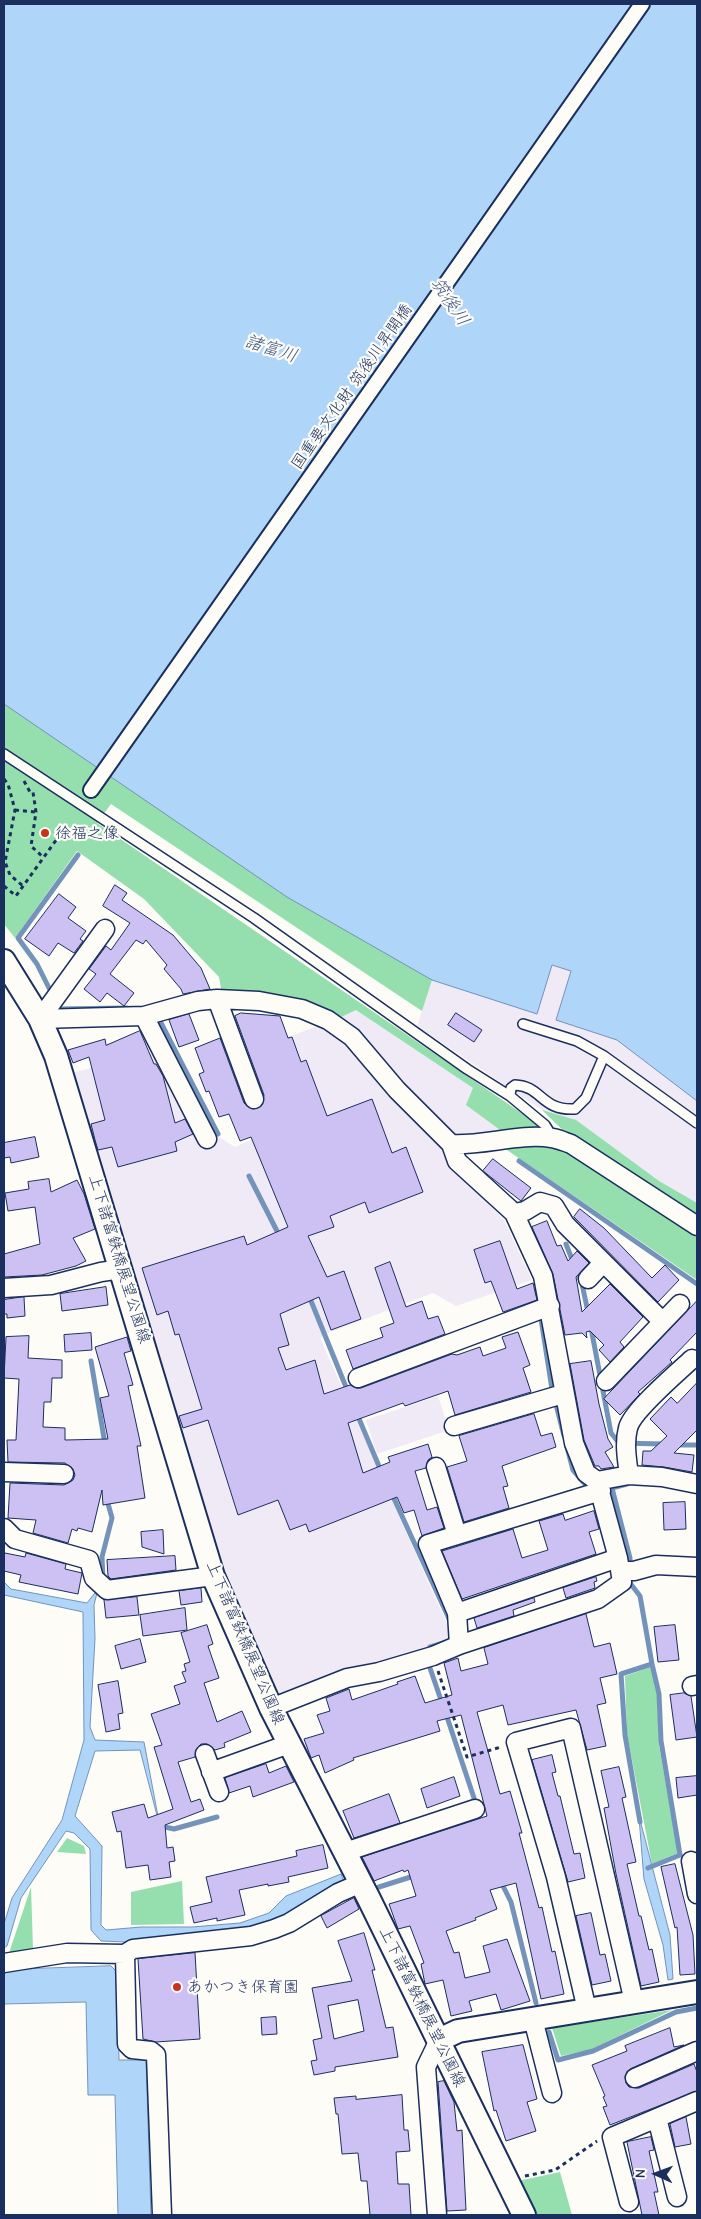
<!DOCTYPE html>
<html>
<head>
<meta charset="utf-8">
<style>
  body { margin:0 }
  #map { position:relative; width:701px; height:2219px; overflow:hidden; background:#fdfcf7; font-family:"Comic Neue",sans-serif }
  canvas { display:block }
  .frame { position:absolute; inset:0; border:5px solid #1b2f5e; pointer-events:none }
  .north { position:absolute; left:631px; top:2149px; width:50px; height:50px; -webkit-text-stroke:4px #fdfcf7; paint-order:stroke; rotate:272deg; font-size:14px; font-weight:700; line-height:20px; text-align:center; color:#1b2f5e }
  .north::after { content:''; display:block; margin:auto; width:18px; height:22px; background:#1b2f5e; clip-path:polygon(50% 0,100% 100%,50% 72%,0 100%) }
</style>
</head>
<body>
<div id="map">
<canvas width="701" height="2219"></canvas>
<div class="frame"></div>
<div class="north">N</div>
</div>
<script>
const c = document.querySelector('canvas').getContext('2d');
c.lineJoin = 'round';
function fill(path, color) {
  c.fillStyle = color;
  c.fill(path, 'evenodd');
}
function strokePath(path, color, width, dash) {
  c.strokeStyle = color;
  c.lineWidth = width;
  c.lineCap = dash ? 'butt' : 'round';
  c.setLineDash(dash || []);
  c.stroke(path);
}
function label(font, color, halo, rows, align = 'center') {
  c.font = font + ' "Comic Neue","Klee One",sans-serif';
  c.lineWidth = 4.5;
  c.setLineDash([]);
  c.textBaseline = 'middle';
  c.strokeStyle = halo;
  c.fillStyle = color;
  for (const [text, x, y, turn = 0] of rows) {
    c.save();
    c.translate(x, y);
    c.rotate((+turn || 0) * Math.PI / 180);
    c.textAlign = isNaN(turn) ? turn : align;
    if (halo) c.strokeText(text, 0, 0);
    c.fillText(text, 0, 0);
    c.restore();
  }
}
const built = new Path2D(`
  M697,678V1218L572,1139L542,1110L417,1026L432,980Z
  M356,1009L473,1088L507,1135L437,1142L461,1176L504,1220L532,1280L456,1306L433,1293L328,1333L320,1338L454,1640L391,1660L345,1670L275,1697L222,1570L71,1073L167,1049L214,1134L235,1147L268,1132L240,1055L339,1018Z
  M438,1396L449,1430L377,1454L366,1420Z`);
const green = new Path2D(`
  M4,700L537,1014L432,980L422,1011L111,804L97,823L539,1125L537,1133L697,1237V1280L504,1148L507,1135L466,1105L473,1088L356,1010L339,1018L222,994L219,977L144,899L77,851L15,938L4,924Z
  M542,1110L576,1120L659,1181L697,1203V1218L572,1139Z
  M651,1667L657,1693L659,1745L678,1853L652,1864L627,1734L625,1676Z
  M67,1838L84,1846L86,1854L57,1852Z
  M182,1881L184,1924L131,1925V1892Z
  M31,1887L33,1949L8,1956Z
  M672,2010L590,2050L561,2056L552,2028Z
  M560,2172L572,2215H534L518,2181Z`);
const water = new Path2D(`
  M4,4H697V1101L617,1040L556,1020L571,971L552,965L537,1014L432,980L287,897L4,704Z
  M4,1582L11,1589L87,1603L98,1589L94,1605L95,1639L90,1727L95,1740L144,1742L160,1827L140,1750L95,1751L75,1816L102,1846L101,1925L106,1930L141,1927H192L240,1923L269,1913L286,1896L341,1874L344,1882L284,1917L253,1928L125,1942L101,1941L91,1930L90,1849L74,1833L66,1831L21,1898L7,1946L4,1948V1924L12,1898L62,1820L84,1740L83,1612L4,1595Z
  M639,1816L670,1935L673,1979L668,1980L663,1945L644,1879Z
  M111,1966L117,1972L119,2060H146L151,2215H118L115,2095H88L86,2002L4,2004V1970Z`);
const stream = new Path2D(`
  M50,990L37,964L18,938L78,855
  M59,1009L127,1008
  M160,1021L218,1134
  M519,1161L697,1284
  M249,1176L280,1237
  M566,1244L573,1262
  M577,1270L582,1284L588,1312
  M537,1293L552,1389L564,1436
  M309,1296L348,1392
  M591,1328L611,1433L619,1443L663,1444
  M91,1361L105,1444
  M357,1414L381,1471
  M677,1445H697
  M567,1447L573,1470L585,1484
  M627,1484L612,1488L630,1558V1569
  M391,1492L450,1621
  M630,1577V1583L640,1596L652,1664L621,1674L625,1735L640,1822
  M103,1579L102,1557L112,1518L107,1500
  M430,1647L444,1643
  M430,1668L442,1703
  M446,1714L474,1798L480,1825
  M160,1826L174,1829L217,1817
  M648,1868L680,1855L661,1741L659,1694L652,1664
  M501,1882L511,1902L536,2003
  M379,1887L417,1875
  M549,2032L558,2060L593,2051L676,2012L697,2008`);
const building = new Path2D(`
  M115,885L127,893L122,900L173,935L201,968L210,989L183,994L181,989L164,969L167,965L146,940L143,944L136,940L110,974L134,993L124,1006L107,993L100,1002L84,989L96,974L89,969L106,946L111,950L130,923L103,906Z
  M59,894L76,907L68,918L86,931L80,939L83,941L74,953L58,943L49,956L25,939Z
  M241,1013L280,1016L288,1038L292,1037L301,1062L306,1060L327,1116L372,1099L392,1153L406,1147L423,1192L369,1213L365,1202L330,1216L334,1227L308,1236L327,1277L344,1271L361,1319L331,1330L319,1297L280,1314L289,1345L278,1348L286,1370L315,1360L324,1394L350,1385L356,1388H361L452,1354L457,1355L480,1347L483,1356L506,1348L502,1337L518,1332L530,1365L523,1368L531,1392L455,1415L448,1391L405,1406L403,1403L348,1423L363,1473L390,1462L388,1457L428,1444L432,1457L428,1460L426,1468L415,1471L427,1510L437,1507L444,1528L422,1536L414,1510L404,1513L397,1497L309,1532L306,1524L290,1530L278,1500L238,1515L208,1420L183,1428L179,1416L202,1409L179,1334L175,1335L168,1311L157,1315L142,1268L244,1236L247,1245L288,1227L251,1137L240,1141L229,1114L219,1117L209,1091L206,1092L199,1074L204,1072L195,1048L220,1038L244,1103L253,1109L262,1105L264,1095L235,1016Z
  M456,1013L482,1030L474,1042L448,1025Z
  M189,1014L199,1040L179,1047L169,1020Z
  M140,1031L154,1064H156L163,1076L175,1123L185,1119L193,1134L175,1142L177,1151L118,1167L112,1147L98,1150L95,1140L91,1124L105,1120L89,1057L73,1063L68,1050L105,1039L106,1045Z
  M35,1137L39,1157L11,1163L10,1157L4,1158V1143Z
  M493,1159L531,1188L521,1201L483,1171Z
  M49,1179L51,1192L77,1180L84,1194L95,1229L73,1238L86,1261L76,1266L42,1275L4,1277V1254L40,1244L35,1207L8,1211L5,1193L29,1189L28,1182Z
  M580,1209L604,1228L652,1278L665,1265L679,1280L658,1302L574,1217Z
  M547,1221L557,1246L561,1245L568,1261L577,1251L589,1263L576,1277L582,1312L610,1284L643,1317L620,1342L624,1347L610,1362L599,1350L604,1345L590,1331L586,1332L587,1338L582,1333L565,1335L553,1274L532,1227Z
  M500,1241L517,1289L533,1283L537,1300L503,1312L491,1281L485,1283L474,1250Z
  M390,1262L406,1307L422,1301L428,1319L438,1316L445,1334L353,1369L346,1350L383,1337L380,1328L394,1323L375,1268Z
  M106,1287L108,1305L62,1311L60,1294Z
  M24,1297L25,1316L7,1318V1314H4V1300Z
  M697,1301V1332L670,1360L672,1362L638,1392L640,1394L620,1415L604,1399Z
  M91,1333L92,1350L65,1352L64,1335Z
  M29,1336L28,1358L62,1360V1378H52L51,1402H44L43,1427L65,1428V1440L108,1439L100,1398L109,1396L95,1347L127,1337L131,1351L124,1353L133,1385L128,1386L141,1446H137L145,1498L103,1505L102,1490L92,1532L78,1528L77,1531L72,1529L68,1543L33,1533L36,1520L8,1518L10,1483L64,1485L73,1480L75,1475L73,1469L65,1463L8,1462L7,1440H16L19,1379L4,1378L6,1337Z
  M591,1361L599,1404L608,1439L613,1447L605,1452L614,1467L601,1469L599,1466H595L584,1440L570,1364Z
  M697,1383V1430L674,1453L694,1455L692,1472L664,1467L642,1465L643,1451H651L667,1436L650,1419L671,1397L677,1403Z
  M534,1414L541,1436L552,1433L556,1447L502,1466L508,1486L503,1487L509,1508L464,1522L447,1467L467,1461L459,1436Z
  M685,1502L686,1529L664,1530L663,1503Z
  M594,1511L599,1529L589,1532L596,1554L462,1599L442,1551L513,1529L522,1558L548,1550L539,1521L563,1514L565,1520Z
  M163,1530L164,1554L142,1547L141,1532Z
  M5,1553L25,1557L26,1553L66,1564L65,1569L82,1573L78,1594L19,1582L21,1575L4,1571Z
  M175,1556L176,1570L111,1579L108,1576L107,1560Z
  M596,1577L597,1581L594,1582L595,1588L566,1598L563,1588Z
  M201,1588L202,1602L181,1605L179,1591Z
  M137,1597L139,1615L106,1618L104,1600Z
  M534,1598L535,1602L513,1610L514,1616L477,1628L474,1618Z
  M185,1608L187,1630L143,1636L140,1615Z
  M586,1614L594,1647L610,1643L617,1674L600,1678L606,1703L597,1705L606,1746L587,1750L576,1710L508,1725L503,1705L477,1712L500,1794L510,1791L522,1833H519L539,1908L542,1907L552,1952L555,1951L564,1994L541,1999L516,1883L490,1890L497,1909L475,1918L476,1920L446,1931L454,1953L459,1952L465,1978L490,1972L483,1946L507,1939L530,2001L501,2010L496,1994L469,2001L472,2011L451,2016L443,1980L425,1984L421,1964L424,1963L410,1926L398,1929L389,1904L416,1896L408,1870L404,1872L403,1870L374,1881L362,1857L487,1816L461,1715L437,1721L440,1731L353,1758L354,1760L325,1773L319,1755L311,1758L304,1739L324,1733L317,1715L330,1711L326,1698L349,1689L352,1700L398,1684L397,1682L415,1676L425,1703L452,1695L444,1663L458,1658L461,1671L488,1664L484,1648Z
  M207,1625L213,1644L208,1646L219,1678L204,1683L217,1722L242,1711L251,1732L224,1743L225,1747L215,1750L207,1744H201L197,1748L195,1757L178,1762L191,1802L200,1799L204,1810L165,1825L167,1848L173,1847L175,1861L169,1862L171,1877L150,1880L148,1865L126,1868L121,1831L117,1832L112,1812L144,1804L148,1818L173,1809L154,1747L162,1745L151,1714L180,1704L174,1686L186,1682L182,1672L186,1671L184,1664L190,1662L181,1633Z
  M675,1625L679,1660L658,1662L654,1627Z
  M140,1639L146,1662L121,1669L115,1646Z
  M118,1681L123,1713L118,1714L120,1729L106,1732L98,1685Z
  M684,1693L691,1696L697,1737L676,1740L670,1695Z
  M552,1755L556,1772L552,1773L558,1796H560L574,1854L580,1853L585,1878L568,1882L532,1760Z
  M266,1764L269,1773L286,1766L294,1782L253,1797L250,1786L229,1793L225,1778Z
  M619,1767L626,1797L622,1798L636,1862L627,1864L639,1916H641L649,1950L652,1949L659,1982L641,1986L616,1874L604,1808L609,1807L601,1771Z
  M697,1776V1795L678,1798L676,1778Z
  M454,1777L460,1796L427,1808L421,1789Z
  M389,1794L400,1823L354,1838L343,1811Z
  M323,1845L328,1868L288,1877L289,1882L268,1886V1884L239,1890L245,1915L217,1921V1918L194,1923L190,1907L212,1902L206,1877L297,1856L296,1851Z
  M675,1864L693,1935L695,1974L680,1975L677,1927L675,1928L661,1867Z
  M354,1898L359,1909L327,1928L321,1916Z
  M591,1913L600,1955L605,1954L611,1981L592,1985L576,1916Z
  M364,1933L375,1970H372L386,2028L393,2027L398,2057L335,2067V2071L314,2075L311,2061L317,2060L313,2040L322,2038L312,1988L352,1981L338,1941ZM358,2000L364,2031L334,2039L328,2006Z
  M195,1953L200,2039L156,2042L143,2039L138,1959Z
  M276,2017L277,2034L262,2035L261,2018Z
  M670,2028L674,2047L684,2045L630,2069L625,2076L626,2083L629,2087L639,2088L694,2064L697,2072V2091L610,2125L603,2107L607,2106L603,2097L605,2096L592,2065L627,2051L625,2046Z
  M523,2045L537,2099L527,2102L536,2131L506,2141L496,2110L494,2111L482,2052Z
  M444,2081L454,2102L457,2131L462,2130L466,2210L447,2211L438,2082Z
  M402,2095L404,2130H408L410,2151L396,2152L398,2184H409L411,2215H370L367,2181H361L358,2153L342,2154L338,2114H336L334,2098L356,2096V2099Z
  M686,2117L691,2144L675,2147L670,2124Z
  M651,2137L654,2150L649,2151L658,2192H654L659,2215H642L627,2142Z`);
const path = new Path2D(`
  M4,779L8,784L15,810L5,862L10,875L23,886
  M24,781L30,792H33L36,812L31,846L44,858
  M15,810L36,812
  M4,886L16,896L67,825
  M438,1671L467,1757L501,1747
  M525,2176L555,2170L597,2141`);
const service = new Path2D(`
  M4,754L254,918L467,1069L510,1096L545,1125L553,1138
  M523,1024L577,1041L604,1056L697,1123
  M510,1096L511,1088L515,1085C542,1086 541,1111 575,1109L586,1098L604,1056`);
const pedestrian = new Path2D(`
  M91,790L642,4`);
const minor = new Path2D(`
  M217,999L254,1099
  M144,1016L207,1139
  M40,1019L144,1016L198,1001L217,999L259,1001L302,1009L328,1020L352,1037L397,1090L451,1144L457,1161L514,1213L543,1276L574,1443L586,1473L597,1481L618,1558L622,1582L598,1599L459,1645L433,1656L379,1672L347,1678L271,1708
  M40,1019L105,929
  M451,1144C484,1146 519,1133 552,1138C559,1139 565,1142 571,1144L697,1226
  M514,1213L525,1211L540,1202L554,1206L565,1224L663,1322
  M588,1279L603,1263
  M4,1288L51,1285L101,1272L121,1269
  M358,1378L550,1306
  M606,1381L680,1304
  M454,1426L563,1394
  M436,1467L457,1535
  M4,1472L64,1474
  M629,1475C627,1460 624,1443 628,1428C632,1411 677,1373 692,1359
  M597,1481L629,1475L662,1477L697,1484
  M4,1528L15,1539L89,1560L94,1578L107,1590L213,1576
  M621,1571H634L656,1565L697,1567
  M457,1613L618,1558
  M459,1645L457,1613L428,1544L601,1491
  M692,1686L697,1685
  M205,1754L219,1792
  M211,1772L289,1744
  M345,1852L475,1809
  M691,1861L697,1894
  M125,1954L127,2044L132,2049L151,2051L156,2055L162,2215
  M4,1963L67,1953L125,1954L133,1949L251,1936L274,1929L289,1923L338,1893L361,1883
  M587,2010L556,1877L516,1742L571,1728L634,2002
  M533,2019L552,2093
  M635,2078L697,2051
  M657,2118L677,2197
  M629,2202L612,2137L697,2101
  M437,2215L426,2067L439,2040`);
const tertiary = new Path2D(`
  M4,961L40,1019L56,1056L213,1576L271,1708L369,1899L524,2215
  M439,2040L458,2031L697,1992`);
const markers = [
  [45,833,5,"#c8321e"],
  [177,1987,5,"#c8321e"]
];
const streetNames = [
  ["国重要文化財 筑後川昇開橋",352,387,-55],
  ["上下諸富鉄橋展望公園線",119,1259,73],
  ["上下諸富鉄橋展望公園線",245,1643,67],
  ["上下諸富鉄橋展望公園線",422,2007,64]
];
const poiNames = [
  ["徐福之像",55,833],
  ["あかつき保育園",187,1987]
];
const waterNames = [
  ["筑後川",450,302,56],
  ["諸富川",271,349,18]
];
fill(built, '#efeaf6');
fill(green, '#95deae');
fill(water, '#afd5f9');
strokePath(water, '#7493bb', 1);
strokePath(stream, '#7493bb', 5);
fill(building, '#cdc0f2');
strokePath(building, '#1b2f5e', 1);
strokePath(service, '#1b2f5e', 12);
strokePath(pedestrian, '#1b2f5e', 18);
strokePath(minor, '#1b2f5e', 21);
strokePath(tertiary, '#1b2f5e', 26);
strokePath(path, '#1b2f5e', 3, [4, 4]);
strokePath(service, '#fdfcf7', 9);
strokePath(pedestrian, '#fdfcf7', 14);
strokePath(minor, '#fdfcf7', 18);
strokePath(tertiary, '#fdfcf7', 22);
for (const [x, y, r, color] of markers) {
  const dot = new Path2D();
  dot.arc(x, y, r, 0, 2 * Math.PI);
  c.fillStyle = color;
  c.fill(dot);
  strokePath(dot, '#fdfcf7', 2);
}
label('16px', '#1b2f5e', '#fdfcf7', streetNames);
label('16px', '#1b2f5e', '#fdfcf7', poiNames, 'left');
label('italic 18px', '#405885', '#fdfcf7', waterNames);
</script>
</body>
</html>
